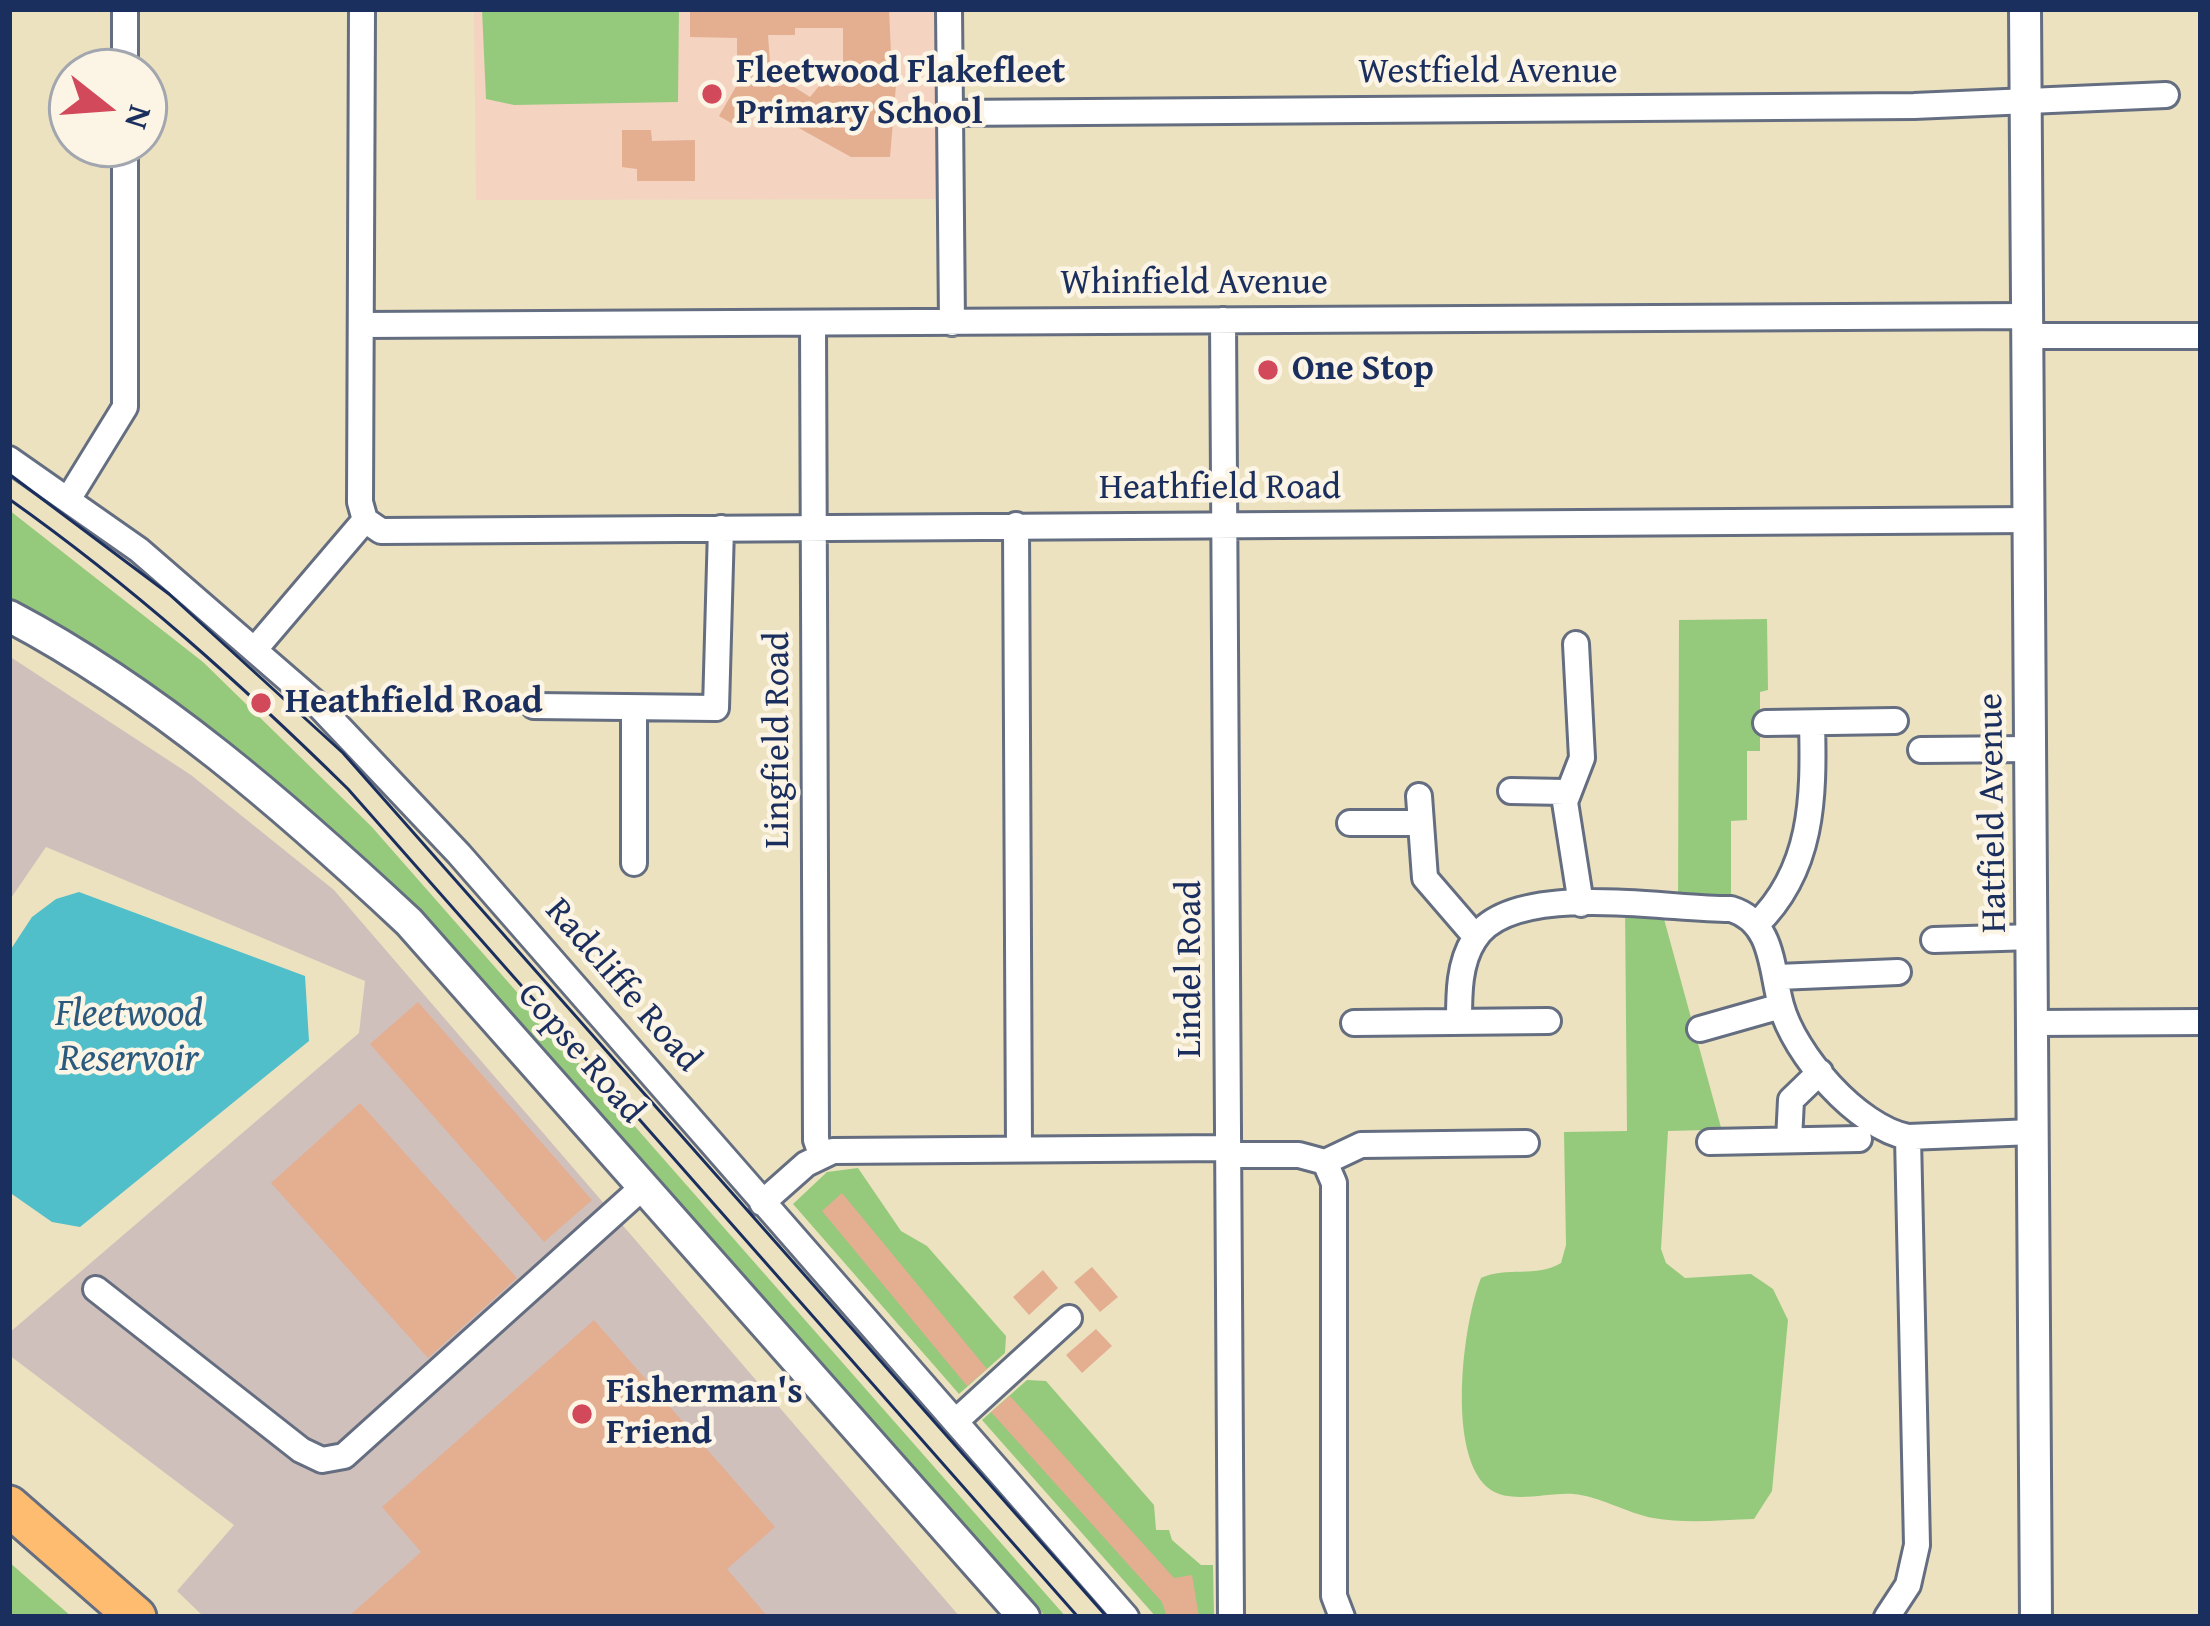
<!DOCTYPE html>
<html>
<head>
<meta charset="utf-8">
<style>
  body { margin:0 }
  #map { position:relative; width:2210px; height:1626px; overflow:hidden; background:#ece2c0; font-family:"Gentium Book Plus",serif }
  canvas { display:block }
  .frame { position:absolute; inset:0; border:12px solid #1b2f5e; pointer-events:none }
  .north { position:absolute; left:48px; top:48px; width:120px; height:120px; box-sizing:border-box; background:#fcf5e5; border:3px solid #a2a6af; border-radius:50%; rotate:107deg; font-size:33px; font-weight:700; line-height:48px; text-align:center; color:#1b2f5e }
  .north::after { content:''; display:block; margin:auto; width:42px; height:54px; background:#d1495b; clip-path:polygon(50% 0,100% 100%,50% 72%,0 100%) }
</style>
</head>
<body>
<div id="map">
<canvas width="2210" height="1626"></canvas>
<div class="frame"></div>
<div class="north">N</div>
</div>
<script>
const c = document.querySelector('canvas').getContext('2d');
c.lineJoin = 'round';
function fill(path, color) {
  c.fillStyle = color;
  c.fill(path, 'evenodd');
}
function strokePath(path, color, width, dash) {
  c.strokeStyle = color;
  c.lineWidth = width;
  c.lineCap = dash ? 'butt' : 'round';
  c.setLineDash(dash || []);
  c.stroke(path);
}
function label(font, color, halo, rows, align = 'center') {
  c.font = font + ' "Gentium Book Plus",serif';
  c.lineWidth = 9;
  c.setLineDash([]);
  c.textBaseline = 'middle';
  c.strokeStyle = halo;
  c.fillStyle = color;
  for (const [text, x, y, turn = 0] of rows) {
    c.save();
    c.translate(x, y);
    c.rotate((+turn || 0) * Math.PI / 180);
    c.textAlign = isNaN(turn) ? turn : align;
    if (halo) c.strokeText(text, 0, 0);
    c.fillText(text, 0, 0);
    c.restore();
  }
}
const built = new Path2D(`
  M474,9H950L951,199L476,200Z`);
const industrial = new Path2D(`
  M9,656L191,775L334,890L960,1617H204L177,1591L234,1525L9,1355V1333L359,1033L365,981L46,847L9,901Z`);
const green = new Path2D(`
  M482,9H679L678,102L514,105L486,99Z
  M9,510L203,662L371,826L1066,1617H1046L491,992L404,903L9,616Z
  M1767,619L1768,690L1760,692V751H1747V820L1731,821V909H1678L1679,620Z
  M1625,905L1661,908L1725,1142H1710L1706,1130L1668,1131L1661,1249L1666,1263L1685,1278L1751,1274L1773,1289L1788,1320L1772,1491L1754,1519C1720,1520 1687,1524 1653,1518C1626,1513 1600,1496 1573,1494C1550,1492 1511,1504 1491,1490C1445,1459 1463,1322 1481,1278C1507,1266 1536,1278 1561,1263L1566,1245L1564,1132L1627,1131Z
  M858,1168L901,1231L927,1246L1006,1336L1005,1353L959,1394L793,1204L827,1172Z
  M1027,1380L1046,1381L1154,1505L1156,1530H1169L1172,1540L1201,1565H1213L1214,1617H1156L982,1420Z
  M9,1562L72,1617H9Z`);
const water = new Path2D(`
  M79,892L305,976L309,1041L80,1227L52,1222L9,1192V952L32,917L56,899Z`);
const building = new Path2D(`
  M690,9H889L891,54L898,61L890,157H851L752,102L738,127L719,116L737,85V38L690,37ZM795,28H843V86L820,85L810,97L780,78L770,62L768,35H795Z
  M622,130H651L652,141L695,140V181H637V169L622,167Z
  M418,1002L592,1200L544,1242L370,1044Z
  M360,1103L517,1278L428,1358L271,1183Z
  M842,1193L987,1369L967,1386L822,1211Z
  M1092,1267L1118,1297L1100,1312L1074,1282Z
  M1043,1270L1058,1288L1029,1315L1013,1297Z
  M594,1320L775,1527L727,1569L768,1617H348L421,1552L382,1507Z
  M1096,1329L1112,1346L1082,1373L1066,1355Z
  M1010,1396L1174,1578L1192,1575L1199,1617L1166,1614L1162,1602L991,1412Z`);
const minor = new Path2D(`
  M125,9V72
  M362,9L360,502L365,520
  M949,9L952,323
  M950,113L1914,106L2166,95
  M1223,320L1231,1617
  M813,324L816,1140L821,1154
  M361,325L2027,316
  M2027,336H2201
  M9,459L139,550L320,707L459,854L1126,1617
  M69,498L125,407V144
  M365,520L381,531L2031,520
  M1016,525L1019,1149
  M1576,644L1582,758L1565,802L1581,904
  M256,648L365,520
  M534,706L716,708L721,528
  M634,708V863
  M1766,723L1895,721
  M1921,750L2031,749
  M1511,791L1565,792
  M1419,796L1425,878L1475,936
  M1350,823H1420
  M1756,925C1813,870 1814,798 1812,723
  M1934,940L2034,937
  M1778,977L1898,972
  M1459,1021C1459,994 1459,963 1474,940C1511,879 1668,910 1731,909C1774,922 1771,970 1781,1005C1794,1054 1857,1127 1908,1137
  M1354,1023L1548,1021
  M2035,1023L2201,1022
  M1700,1029L1781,1006
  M1789,1140L1791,1100L1820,1072
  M1710,1142L1859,1139
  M1228,1155H1299L1325,1162
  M762,1203L806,1164L833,1151L1228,1148
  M96,1289L301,1450L322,1460L344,1456L644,1186
  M956,1421L1069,1318
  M1342,1617L1334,1596V1183L1325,1162L1361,1145L1526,1143
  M1887,1617L1908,1585L1917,1545L1908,1137L2033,1132`);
const tertiary = new Path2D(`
  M2025,9L2036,1617
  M9,616C157,694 287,808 409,922L1024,1617`);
const trunk = new Path2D(`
  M9,1506L136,1617`);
const tram = new Path2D(`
  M9,474L169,594L343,753L1107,1617
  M9,499C132,586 241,684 348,789L1078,1617`);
const markers = [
  [712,94,12,"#d1495b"],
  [1268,370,12,"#d1495b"],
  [261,703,12,"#d1495b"],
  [582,1414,12,"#d1495b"]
];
const poiNames = [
  ["Fleetwood Flakefleet",736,73],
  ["Primary School",736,114],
  ["One Stop",1292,370],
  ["Heathfield Road",285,703],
  ["Fisherman's",606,1393],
  ["Friend",606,1434]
];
const streetNames = [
  ["Westfield Avenue",1488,73],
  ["Whinfield Avenue",1194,284],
  ["Heathfield Road",1220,489],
  ["Lingfield Road",779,740,-90],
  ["Hatfield Avenue",1994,813,-91],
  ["Lindel Road",1191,969,-90],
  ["Radcliffe Road",622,986,49],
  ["Copse Road",580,1054,49]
];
const waterNames = [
  ["Fleetwood",129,1015],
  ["Reservoir",129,1060]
];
fill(built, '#f4d3c0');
fill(industrial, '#d0c0bc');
fill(green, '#95ca7c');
fill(water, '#51bfc9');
fill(building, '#e4ae91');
strokePath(minor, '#646e80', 30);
strokePath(tertiary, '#646e80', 36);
strokePath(trunk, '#646e80', 45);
strokePath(minor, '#fff', 24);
strokePath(tertiary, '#fff', 30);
strokePath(trunk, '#fdbc70', 39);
strokePath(tram, '#1b2f5e', 3);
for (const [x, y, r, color] of markers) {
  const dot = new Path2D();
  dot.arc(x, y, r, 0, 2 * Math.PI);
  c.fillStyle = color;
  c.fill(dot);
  strokePath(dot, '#fcf5e5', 4.5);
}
label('bold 36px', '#1b2f5e', '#fcf5e5', poiNames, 'left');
label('36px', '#1b2f5e', '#fcf5e5', streetNames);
label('italic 39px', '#2b5a7e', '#fcf5e5', waterNames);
</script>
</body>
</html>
